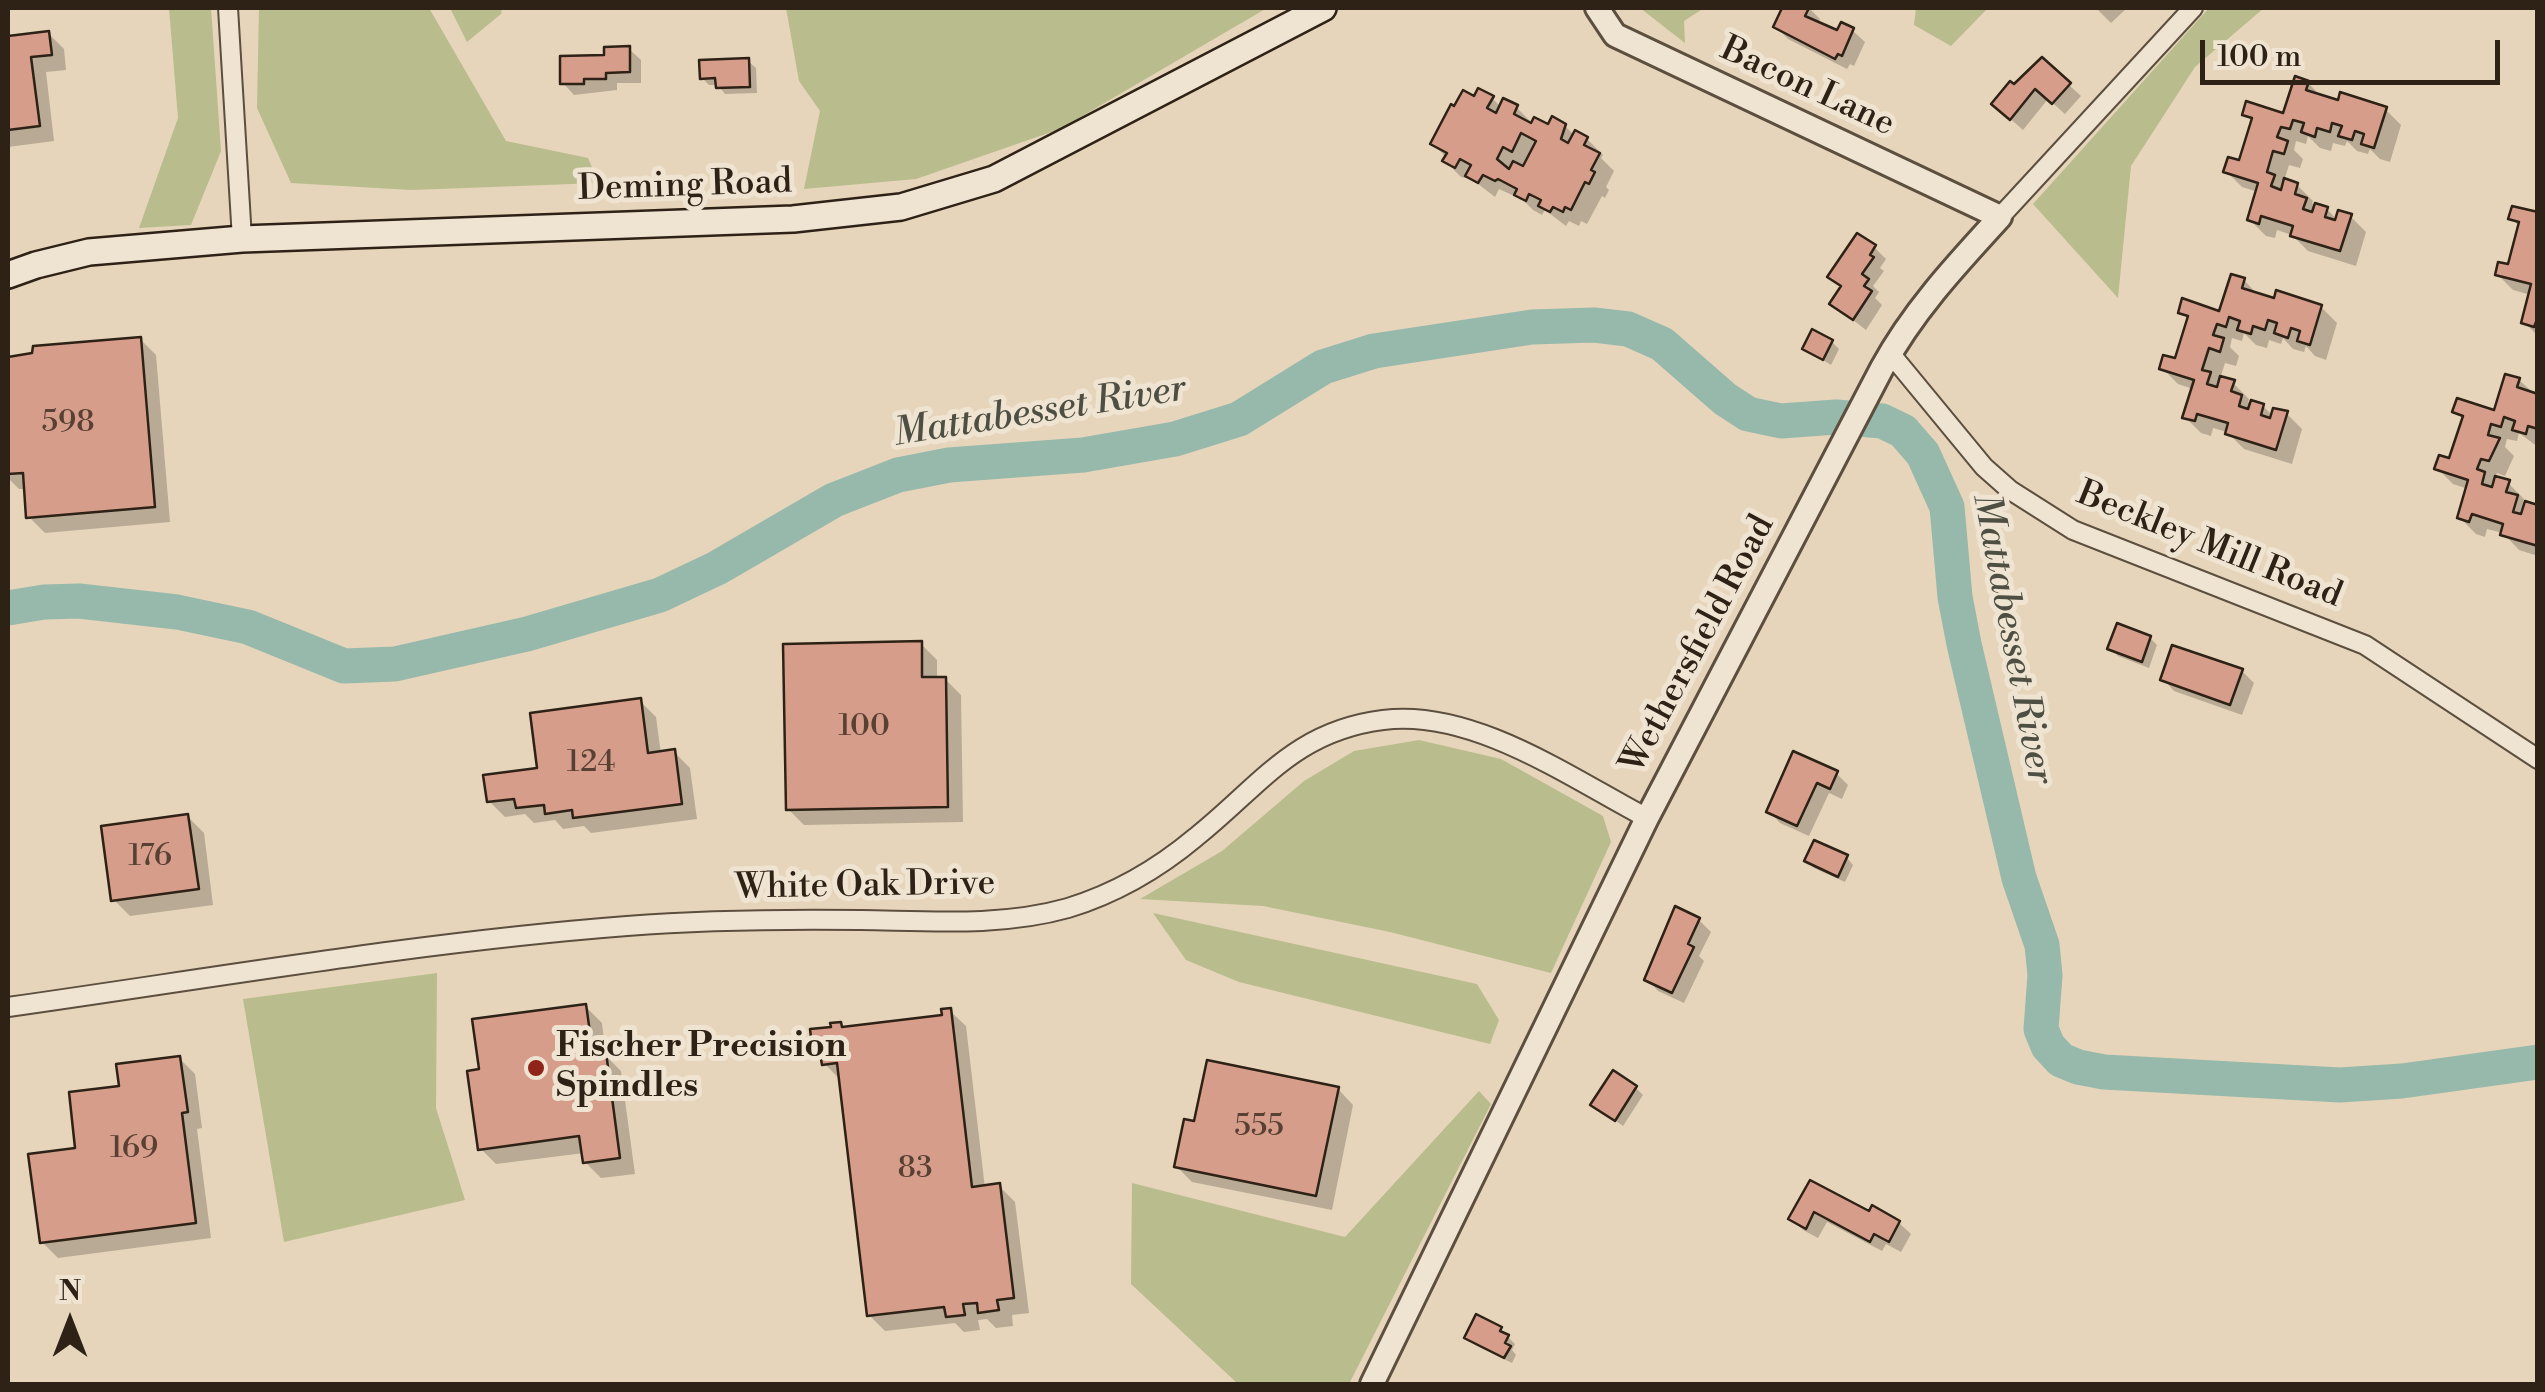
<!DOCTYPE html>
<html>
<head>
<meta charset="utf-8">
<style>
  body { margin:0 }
  #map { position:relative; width:2545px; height:1392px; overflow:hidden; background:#e6d5ba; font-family:"Libre Bodoni",serif }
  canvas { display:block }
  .frame { position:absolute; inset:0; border:10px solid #2e2216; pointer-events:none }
  .north { position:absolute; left:20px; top:1272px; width:100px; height:100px; -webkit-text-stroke:8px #efe4d2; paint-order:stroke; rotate:0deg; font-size:28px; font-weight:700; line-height:40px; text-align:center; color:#2e2216 }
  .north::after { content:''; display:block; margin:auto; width:35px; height:45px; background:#2e2216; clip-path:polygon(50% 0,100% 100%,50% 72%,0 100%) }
  .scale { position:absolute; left:2200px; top:40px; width:300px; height:45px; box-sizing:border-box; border:5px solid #2e2216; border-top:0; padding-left:12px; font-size:30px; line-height:35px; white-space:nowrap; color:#2e2216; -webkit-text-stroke:8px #efe4d2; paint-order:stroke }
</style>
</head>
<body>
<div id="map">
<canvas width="2545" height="1392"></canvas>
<div class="frame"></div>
<div class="north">N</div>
<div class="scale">100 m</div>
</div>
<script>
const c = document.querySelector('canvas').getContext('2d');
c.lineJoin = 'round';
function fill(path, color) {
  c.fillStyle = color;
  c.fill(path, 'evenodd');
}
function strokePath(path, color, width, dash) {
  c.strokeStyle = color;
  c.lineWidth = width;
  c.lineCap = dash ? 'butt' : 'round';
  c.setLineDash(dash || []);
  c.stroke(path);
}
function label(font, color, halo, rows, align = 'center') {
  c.font = font + ' "Libre Bodoni",serif';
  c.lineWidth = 10;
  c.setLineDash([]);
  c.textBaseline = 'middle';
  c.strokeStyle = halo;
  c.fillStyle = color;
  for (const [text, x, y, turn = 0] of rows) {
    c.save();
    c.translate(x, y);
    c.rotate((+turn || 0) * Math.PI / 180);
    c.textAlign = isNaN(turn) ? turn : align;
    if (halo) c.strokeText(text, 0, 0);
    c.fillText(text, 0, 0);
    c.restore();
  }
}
const green = new Path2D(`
  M169,8H211L221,151L191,225L139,228L178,118Z
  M259,8H429L506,141L588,158L599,183L411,190L291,183L257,108Z
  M450,8H502L501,14L467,42Z
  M786,8H1267L1060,129L916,179L804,189L820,111L799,81Z
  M1640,8H1704L1684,21L1685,43Z
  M1916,8H1988L1951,46L1914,25Z
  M2209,8H2264L2195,67L2131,166L2118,298L2033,204Z
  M1419,740L1501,759L1603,816L1611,842L1551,973L1390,932L1263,906L1140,899L1222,851L1304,781L1354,751Z
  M1153,913L1477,984L1499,1020L1490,1044L1239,982L1186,960Z
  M437,973L436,1108L465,1200L284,1242L243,999Z
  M1479,1091L1491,1104L1349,1384H1238L1131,1284L1132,1183L1345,1237Z`);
const shadow = new Path2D(`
  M1785,8H1809L1820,19L1818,24L1838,33L1853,31L1865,42L1854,66L1850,64L1847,69L1788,39L1776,27Z
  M2096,8H2127L2111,23Z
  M48,33L64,49L66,70L46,72L54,141L8,147V38Z
  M629,49L641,60V83H617V90L574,95L563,83Z
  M2042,60L2081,96L2065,114L2048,99L2023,130L2006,115L2015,87Z
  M748,61L756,68L757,93L725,94L718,85H709L702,78Z
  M2308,83L2323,98L2385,109L2401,125L2390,162L2380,159L2370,149L2368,154L2357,151L2347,141L2345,146L2333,143L2331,151L2320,148L2308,136L2306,144L2296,141L2294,150L2303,159L2300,168L2289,165L2284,181L2297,185L2313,201L2312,204L2327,209L2337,220L2350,216L2366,232L2356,266L2308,251L2292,235L2277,230L2275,238L2266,236L2250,220L2258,192L2242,187L2226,171L2240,163L2253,122L2245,114L2285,116Z
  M1492,98L1501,107H1516L1533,124L1565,126L1575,136L1587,139L1603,155L1601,158L1614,171L1606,187L1609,190L1605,198L1602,196L1587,224L1581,221L1579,226L1569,221L1566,226L1545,210L1542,215L1533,210L1516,193L1512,195L1499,189L1495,197L1473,180L1461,177L1445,161L1447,158L1433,144L1475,99Z
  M2538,215V336L2524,322L2531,295L2513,290L2497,274L2510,268L2520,227L2511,218Z
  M1874,247L1886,259L1880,268L1884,271L1873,286L1879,292L1875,298L1882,305L1866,330L1832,304L1843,288L1831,276Z
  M2244,280L2259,296L2321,307L2337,323L2326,360L2315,356L2306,346L2304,352L2293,349L2283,338L2281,344L2269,340L2267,348L2256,345L2244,333L2242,341L2232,338L2230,347L2239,356L2236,366L2225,363L2220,379L2233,383L2249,399L2248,402L2263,406L2274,417L2286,413L2302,429L2292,464L2244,449L2227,432L2213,428L2211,436L2201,433L2185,417L2193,389L2178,384L2162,368L2176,362L2189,320L2181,312L2221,314Z
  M140,339L156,355L170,522L45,533L29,517L27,489H19L8,478V360Z
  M1832,342L1839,349L1831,365L1805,349Z
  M2519,380L2538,397V447L2519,433L2517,441L2507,439L2505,447L2514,456L2505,476L2497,473L2495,478L2508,483L2524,499L2523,503L2537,507L2538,556L2519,550L2503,533L2487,529L2485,537L2476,534L2460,518L2468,489L2453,484L2437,468L2451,461L2464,420L2455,411L2495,413Z
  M2150,638L2157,645L2149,668L2118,656L2110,649Z
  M921,644L937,660V679H945L961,695L963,822L804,825L788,809Z
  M2242,671L2254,683L2242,715L2174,691L2163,679Z
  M640,701L656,717L661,754L674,752L690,768L697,819L591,833L584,826L563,829L555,820L534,823L525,814L505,817L489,801Z
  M1795,754L1836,773L1848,785L1842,799L1829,793L1809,836L1780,823L1769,811Z
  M188,817L204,833L213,905L130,916L114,900Z
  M1846,857L1853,865L1845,882L1814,868L1807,861Z
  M1699,920L1711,932L1699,956L1704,961L1684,1003L1658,991L1647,979Z
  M586,1007L602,1023L606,1056L621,1071L635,1174L601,1178L585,1162L584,1153L496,1164L480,1148L482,1072Z
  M950,1011L966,1026L985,1188L999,1186L1015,1202L1029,1313L1012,1315L1013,1326L996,1328L987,1319L978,1320L980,1330L964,1332L955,1323L885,1331L869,1315L841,1081L815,1053L840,1024L845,1029L945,1017Z
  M179,1058L195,1074L202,1128L197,1129L211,1238L58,1258L42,1242L78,1150L122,1088Z
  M1636,1088L1643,1095L1623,1126L1594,1105Z
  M1338,1089L1353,1105L1332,1210L1192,1182L1176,1166L1196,1124Z
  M1811,1183L1870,1214L1899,1223L1911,1234L1901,1252L1886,1244L1882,1251L1827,1222L1818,1238L1803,1230L1791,1219Z
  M1477,1318L1501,1330L1515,1344L1512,1350L1516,1355L1512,1363L1475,1345L1467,1337Z`);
const river = new Path2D(`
  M8,608L44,602L79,601L177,612L248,627L344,666L395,664L527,634L660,595L717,568L834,500L898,475L949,465L1083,455L1175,439L1239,419L1323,367L1374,351L1532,327L1594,325L1628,329L1662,344L1725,399L1748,414L1781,421L1836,417L1882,421L1903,431L1923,454L1947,507L1955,597L1964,644L2019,878L2042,945L2045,975L2041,1029L2048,1046L2061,1060L2078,1067L2104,1072L2340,1085L2402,1081L2538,1062`);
const building = new Path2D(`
  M1782,8H1809L1805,16L1837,30L1841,22L1854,28L1842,56L1838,54L1835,59L1773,27Z
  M49,31L52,55L31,57L40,126L8,130V36Z
  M630,46V72L606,73V79H584V84H560V56L604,55V47Z
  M2042,57L2071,83L2052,104L2035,89L2010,120L1991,104L2010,81L2014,84Z
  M749,58L750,87L716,88L715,78L700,79L699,60Z
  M2295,76L2309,81L2306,90L2338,100L2340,92L2387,107L2374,148L2361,144L2364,134L2355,131L2352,140L2338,136L2342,126L2332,123L2330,132L2317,128L2315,137L2301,132L2304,123L2293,120L2290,129L2281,127L2277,137L2288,141L2284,154L2273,151L2267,172L2275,175L2271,186L2281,190L2284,178L2298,183L2295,194L2307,198L2303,209L2312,212L2315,203L2328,207L2325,217L2335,220L2338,210L2352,214L2340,251L2290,236L2293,226L2261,216L2259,224L2247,220L2258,183L2223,172L2228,157L2239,160L2252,118L2242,115L2246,101L2283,113Z
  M1478,88L1494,96L1487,108L1496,113L1503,98L1518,105L1514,114L1531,123L1534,117L1548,124L1552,116L1566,124L1561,139L1568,143L1575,130L1588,137L1584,145L1600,153L1591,170L1595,172L1589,184L1585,182L1571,210L1565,207L1563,212L1553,207L1550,212L1538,206L1541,200L1529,194L1526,201L1514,195L1517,189L1498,179L1495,181L1483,175L1478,183L1465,176L1471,165L1460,159L1455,168L1442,161L1447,153L1430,144L1451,104L1454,106L1463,90L1474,96ZM1521,133L1536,141L1523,166L1513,161L1509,169L1497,159L1503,147L1512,152Z
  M2512,206L2538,212V317L2534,327L2521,323L2531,284L2495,275L2498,262L2508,264L2519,222L2508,219Z
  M1857,233L1876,245L1870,255L1874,257L1862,274L1869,279L1864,286L1872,291L1853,320L1829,304L1841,286L1827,277Z
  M2231,274L2245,278L2242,288L2274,298L2276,290L2322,305L2310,345L2297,341L2300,331L2291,328L2288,338L2274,333L2277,323L2268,320L2265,330L2253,326L2251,334L2237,330L2240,321L2229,317L2226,327L2217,324L2213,335L2224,338L2220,352L2209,348L2202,370L2211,372L2207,384L2217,387L2220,376L2235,380L2231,391L2242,395L2239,406L2248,409L2251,400L2264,404L2261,415L2270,418L2273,408L2288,411L2276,450L2225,434L2228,423L2197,414L2195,421L2182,418L2194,380L2159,369L2163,355L2175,358L2188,316L2178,313L2182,298L2219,311Z
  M1812,329L1833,340L1823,360L1802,349Z
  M141,337L155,507L26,518L23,473L8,474V357L32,353L33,346Z
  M2505,374L2520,378L2517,387L2538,394V429L2528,426L2526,434L2512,430L2515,421L2504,417L2501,427L2491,424L2488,435L2500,438L2489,461L2481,459L2477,469L2485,472L2482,484L2492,487L2495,476L2510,480L2506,492L2518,495L2513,512L2521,514L2525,501L2538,505V546L2500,535L2503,524L2472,514L2469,522L2457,518L2468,480L2434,469L2439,455L2449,458L2463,416L2452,412L2457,398L2494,410Z
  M2117,623L2151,636L2142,662L2107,649Z
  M922,641V677H946L948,807L786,810L783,644Z
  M2172,645L2243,669L2230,705L2160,680Z
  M641,698L648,753L675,749L682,804L573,818L572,810L545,814L544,805L516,808L514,799L487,802L483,775L537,768L530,713Z
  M1793,751L1838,771L1830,789L1817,783L1797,826L1766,812Z
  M188,814L199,889L111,901L101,826Z
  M1814,840L1848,855L1838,877L1804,861Z
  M1675,906L1700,918L1688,944L1694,947L1672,993L1644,980Z
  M586,1004L593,1054L606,1052L620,1158L583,1163L579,1136L478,1150L467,1071L479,1069L472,1019Z
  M951,1008L972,1187L1000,1183L1014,1298L997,1300L999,1310L978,1313L977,1303L963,1304L965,1315L946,1317L944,1307L867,1316L837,1063L822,1065L820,1053L813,1054L810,1029L831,1027L830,1023L841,1022L842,1027L942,1015L941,1009Z
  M180,1056L188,1112L182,1113L196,1223L40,1243L28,1154L75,1148L69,1092L119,1086L116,1064Z
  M1207,1060L1339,1087L1316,1196L1174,1167L1184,1119L1194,1121Z
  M1613,1070L1637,1086L1615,1121L1590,1105Z
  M1810,1180L1869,1211L1872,1205L1900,1221L1889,1242L1874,1234L1870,1242L1814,1212L1806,1229L1788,1219Z
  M1476,1314L1502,1327L1500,1331L1509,1335L1505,1343L1511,1346L1504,1358L1464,1338Z`);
const minor = new Path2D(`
  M228,8L242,239
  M2000,217L2193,8
  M1890,353L1984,467L2010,490L2073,530L2365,645L2538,759
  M8,1007C213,978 420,942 627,926C704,920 783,919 861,920C929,921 1001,927 1068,908C1114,894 1159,868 1196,837C1260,786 1294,731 1383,720C1472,708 1571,778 1647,818`);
const tertiary = new Path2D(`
  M1372,1384L1647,818L1882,368C1913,311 1956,265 2000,217L1615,35L1597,8`);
const secondary = new Path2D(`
  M8,275L36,265L89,252L242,239L793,219L901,207L994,179L1323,8`);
const markers = [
  [536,1068,10,"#8f2418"]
];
const numberNames = [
  ["598",68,424],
  ["100",864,728],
  ["124",591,764],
  ["176",150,858],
  ["555",1259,1128],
  ["169",134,1150],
  ["83",915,1170]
];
const streetNames = [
  ["Bacon Lane",1807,88,25],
  ["Deming Road",685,187,-2],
  ["Beckley Mill Road",2209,546,22],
  ["Wethersfield Road",1699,645,-62],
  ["White Oak Drive",865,887,-1]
];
const poiNames = [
  ["Fischer Precision",556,1048],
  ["Spindles",556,1088]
];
const waterNames = [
  ["Mattabesset River",1040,413,-9],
  ["Mattabesset River",2011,639,79]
];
fill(green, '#b9bc8c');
fill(shadow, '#0003');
strokePath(river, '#97b9ab', 35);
fill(building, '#d69d8b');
strokePath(building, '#2e2216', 2.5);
strokePath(minor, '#5c4f3f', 22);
strokePath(tertiary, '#5c4f3f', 28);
strokePath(secondary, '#2e2216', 30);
strokePath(minor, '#efe4d2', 18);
strokePath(tertiary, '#efe4d2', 22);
strokePath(secondary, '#efe4d2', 25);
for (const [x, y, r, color] of markers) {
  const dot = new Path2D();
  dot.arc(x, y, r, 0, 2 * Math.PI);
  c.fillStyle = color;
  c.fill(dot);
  strokePath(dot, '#efe4d2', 4);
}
label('30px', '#584133', null, numberNames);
label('35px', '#2e2216', '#efe4d2', streetNames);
label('bold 35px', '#2e2216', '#efe4d2', poiNames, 'left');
label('italic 38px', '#4e4f43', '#efe4d2', waterNames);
</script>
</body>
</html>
